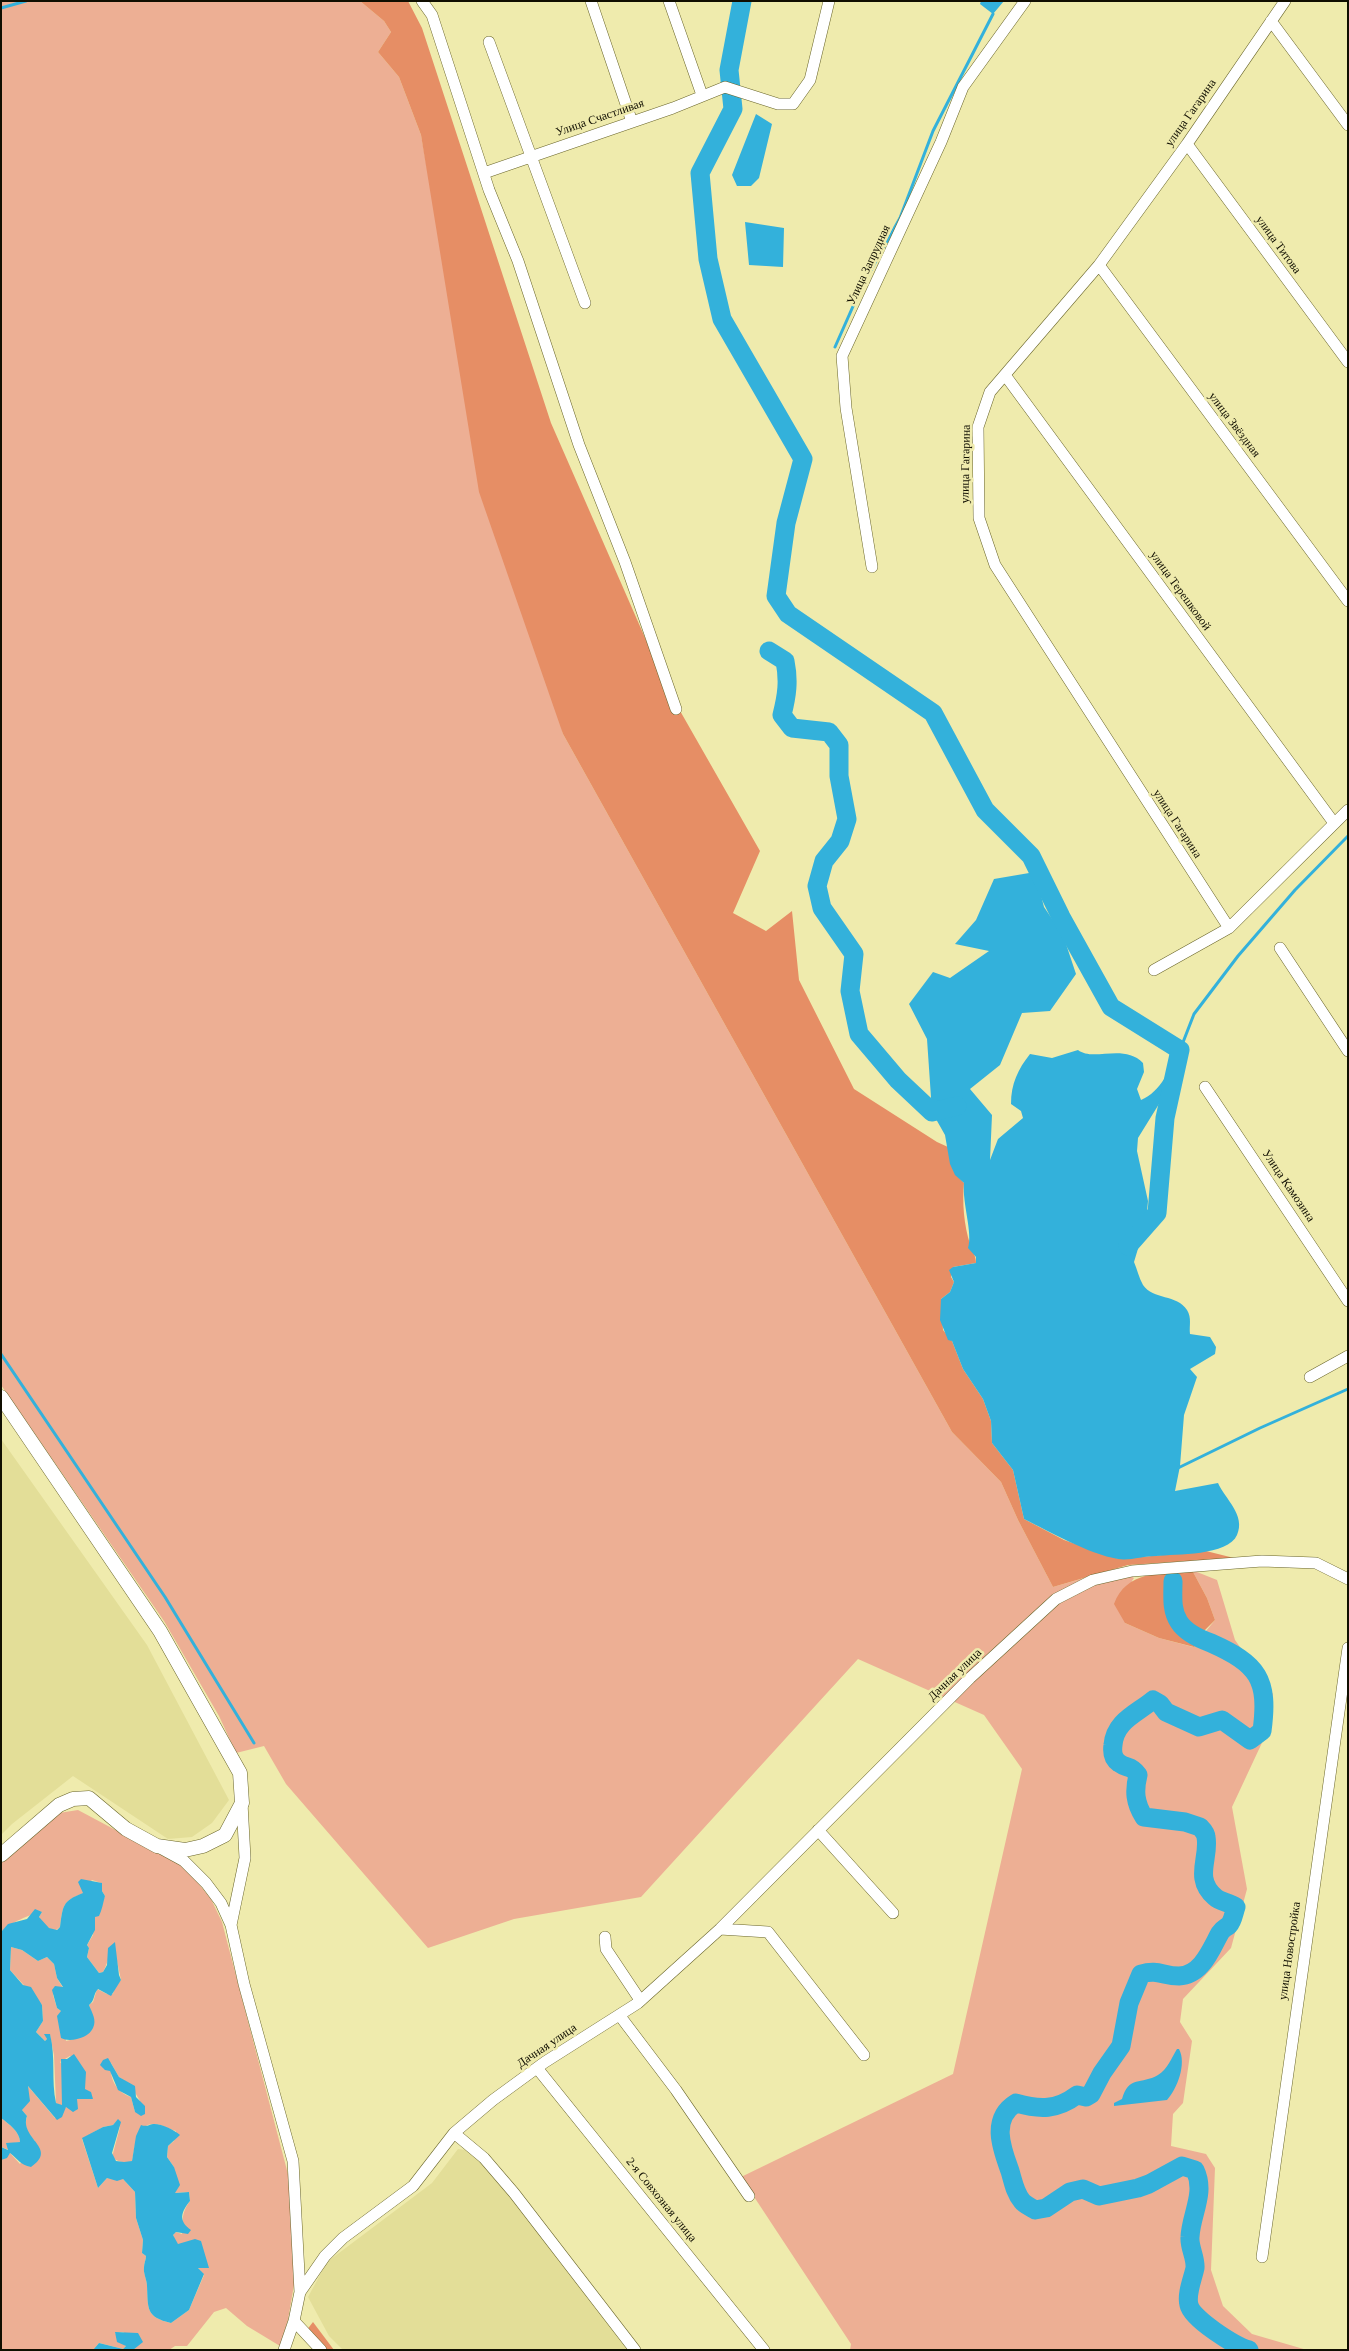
<!DOCTYPE html>
<html>
<head>
<meta charset="utf-8">
<style>
  body { margin:0 }
  #map { position:relative; width:1349px; height:2351px; overflow:hidden; background:#efebad; font-family:Georgia,serif }
  canvas { display:block }
  .frame { position:absolute; inset:0; border:2px solid #100e00; pointer-events:none }
</style>
</head>
<body>
<div id="map">
<canvas width="1349" height="2351"></canvas>
<div class="frame"></div>
</div>
<script>
const c = document.querySelector('canvas').getContext('2d');
c.lineJoin = 'round';
function fill(path, color) {
  c.fillStyle = color;
  c.fill(path, 'evenodd');
}
function strokePath(path, color, width, dash) {
  c.strokeStyle = color;
  c.lineWidth = width;
  c.lineCap = dash ? 'butt' : 'round';
  c.setLineDash(dash || []);
  c.stroke(path);
}
function label(font, color, halo, rows, align = 'center') {
  c.font = font + ' Georgia,serif';
  c.lineWidth = 5;
  c.setLineDash([]);
  c.textBaseline = 'middle';
  c.strokeStyle = halo;
  c.fillStyle = color;
  for (const [text, x, y, turn = 0] of rows) {
    c.save();
    c.translate(x, y);
    c.rotate((+turn || 0) * Math.PI / 180);
    c.textAlign = isNaN(turn) ? turn : align;
    if (halo) c.strokeText(text, 0, 0);
    c.fillText(text, 0, 0);
    c.restore();
  }
}
const built = new Path2D(`
  M1,1439L147,1645L229,1800L212,1823L192,1837L168,1839L73,1776L12,1824L1,1835Z
  M458,2149L474,2151L629,2350H343L329,2336L308,2297L327,2262L432,2183Z`);
const green = new Path2D(`
  M1,1H360L384,21L391,32L378,52L399,77L421,135L427,168L563,734L952,1432L1001,1482L1018,1520L1053,1587L1119,1568L1134,1578L1132,1581L1125,1623L1159,1638L1193,1647L1215,1620L1207,1598L1192,1570L1217,1580L1235,1640L1273,1694L1267,1732L1232,1807L1247,1889L1231,1948L1183,1999L1180,2022L1192,2041L1183,2103L1173,2114L1171,2146L1206,2154L1215,2168L1211,2270L1223,2306L1252,2334L1307,2350H850L851,2344L741,2177L953,2074L1022,1769L984,1715L858,1659L641,1897L514,1919L428,1948L286,1784L264,1746L236,1753L219,1716L164,1621L1,1385Z
  M78,1810L185,1867L211,1899L222,1922L289,2178L295,2279L288,2320L280,2346L247,2326L226,2308L214,2312L187,2346H175L169,2350H133L138,2344L123,2332L115,2333L126,2346L123,2349L99,2343L93,2350H1V2160L10,2153L20,2164L35,2141C27,2134 24,2126 27,2116L22,2110L27,2085L55,2118L66,2107L76,2103L77,2099H93L85,2090C84,2076 85,2063 70,2056L60,2062L62,2064V2106L56,2103L54,2055L50,2035L45,2034L47,2039L45,2041L36,2032L43,2021L42,2005L10,1970L11,1947L22,1950L38,1961L47,1957L54,1964L57,1978L63,1988L58,1987L53,1995L57,2008L61,2011L66,2041L74,2039L91,2031L94,2023L89,2005L93,2002L97,1989L107,1994H113L114,1988L121,1980L114,1947C108,1956 108,1963 103,1972L99,1973L87,1957L89,1948L87,1945L93,1935L95,1917L105,1896L102,1891L101,1883L92,1880L83,1890L84,1893C62,1901 63,1906 60,1927L56,1930C49,1930 42,1924 39,1917L42,1912C32,1913 8,1924 1,1932V1862L40,1824L59,1813ZM111,2063L119,2077L130,2084L140,2101L135,2112L131,2097C116,2092 109,2078 111,2063ZM118,2120L120,2127L112,2157C117,2162 126,2164 132,2161C135,2147 136,2122 156,2124C163,2125 169,2129 176,2131L174,2141L168,2146L167,2157L174,2167V2193L189,2192L190,2201C181,2213 183,2220 182,2234L176,2232L173,2235L175,2242L208,2268H198L204,2275L189,2310L171,2323C146,2317 148,2309 147,2286C147,2280 143,2272 144,2267C144,2263 146,2260 146,2256L142,2253L143,2240L136,2218L135,2192L123,2179L107,2178L98,2188L82,2139L103,2127L113,2125Z
  M1,2118C9,2124 20,2132 20,2142L7,2144L9,2150L1,2147Z`);
const forest = new Path2D(`
  M360,1H408L422,28L551,423L667,688L760,851L733,913L766,931L792,911L799,980L854,1089L937,1142L948,1147C950,1162 953,1172 964,1183C962,1202 964,1226 970,1244C972,1252 976,1255 976,1263L953,1267L951,1277L954,1282L950,1292L941,1299L943,1330L952,1341L963,1369L983,1399L991,1421L992,1443L1013,1470L1024,1519L1064,1540L1119,1559L1206,1551L1234,1558L1128,1565L1053,1587L1018,1520L1001,1482L952,1432L563,734L479,492L421,135L399,77L378,52L391,32L384,21Z
  M1192,1570L1207,1598L1215,1620L1204,1631L1194,1647L1159,1638L1125,1623L1114,1604C1126,1571 1161,1573 1192,1570Z
  M313,2322L334,2350H326L306,2331Z`);
const water = new Path2D(`
  M981,1H1004L993,14L980,4Z
  M756,114L772,124L759,178L751,186H737L732,175Z
  M745,222L784,228L783,267L749,265Z
  M1035,872L1044,907L1063,935L1076,974L1050,1011L1022,1013L1000,1065L970,1089L992,1115L990,1160L998,1139L1023,1118L1021,1111L1011,1104C1011,1084 1018,1069 1030,1054L1052,1058L1078,1050C1093,1062 1124,1043 1143,1063L1144,1072L1137,1089L1141,1100C1161,1092 1170,1068 1180,1050L1167,1091L1138,1138L1137,1151L1148,1201L1146,1222L1134,1262C1137,1269 1139,1278 1143,1285C1153,1300 1177,1294 1187,1310C1192,1318 1189,1326 1190,1334L1210,1337L1216,1347L1215,1354L1190,1369L1197,1377L1184,1415L1180,1466L1175,1491L1218,1483C1225,1499 1246,1515 1237,1535C1228,1556 1176,1554 1156,1556C1144,1556 1129,1561 1118,1559C1089,1554 1050,1532 1024,1519L1013,1470L992,1443L991,1421L983,1399L963,1369L952,1341L948,1340L940,1320L941,1299L950,1292L954,1282L949,1270L953,1267L976,1263V1257L968,1248C973,1233 962,1203 964,1183L955,1175L950,1164L945,1135L932,1112L927,1039L909,1004L933,972L950,978L989,951L955,944L976,920L994,879Z
  M81,1879L102,1883V1891L105,1896C103,1903 102,1910 99,1916L95,1917V1930L87,1945L89,1948L87,1957L99,1973L103,1972L107,1965L108,1948L115,1942L119,1975L121,1980L111,1996L98,1989C93,1994 95,2001 89,2005C92,2013 97,2020 93,2028C89,2038 70,2043 61,2038L57,2016L61,2011L57,2008L52,1990L55,1986L63,1987L57,1978L54,1964L47,1957L38,1961L22,1950L11,1947L10,1970L23,1985L31,1987L42,2005L43,2021L36,2032L45,2041L47,2039L44,2034H50C56,2058 51,2080 56,2103L62,2105L61,2059H67L74,2054L86,2072L85,2089L91,2092L93,2099H77L78,2109L73,2112L66,2107L62,2117L57,2120L28,2086L30,2101L22,2110L27,2116C19,2139 59,2148 31,2167C20,2165 18,2159 10,2153L7,2158L1,2160V2147L8,2150L6,2143L20,2142C20,2132 9,2124 1,2118V1932L8,1924L27,1919L35,1909L42,1912L39,1917L49,1928L57,1930L60,1927C63,1906 62,1901 83,1893L78,1882Z
  M1177,2049H1179C1187,2064 1177,2089 1167,2100L1114,2106V2103L1122,2099C1129,2075 1141,2085 1158,2075C1167,2070 1172,2057 1177,2049Z
  M108,2058L119,2077L135,2086L136,2097L145,2106V2114L141,2116L135,2112L131,2097L118,2090L110,2071L105,2070L100,2065L103,2060Z
  M118,2119L121,2122L112,2153L116,2161L124,2162L132,2161L136,2136L141,2125C147,2127 148,2125 153,2124C160,2123 175,2130 180,2135L168,2146L167,2157L174,2167L180,2185L175,2193L189,2192L190,2201C181,2212 178,2221 191,2230L188,2234L176,2232L173,2235L178,2244L195,2239L201,2241L209,2268H198L204,2274L189,2310L171,2323C146,2317 148,2309 147,2286C147,2280 143,2273 144,2267C144,2263 146,2260 146,2256L142,2253L143,2240L136,2218L135,2192L123,2179L117,2181L107,2178L98,2188L82,2138L103,2127L113,2125Z
  M115,2332L138,2333L143,2342L133,2350H93L99,2343L123,2349L126,2346L117,2342Z`);
const stream = new Path2D(`
  M1,8L26,1
  M835,347L862,286L900,218L933,131L993,14
  M1180,1050L1194,1014L1238,956L1295,890L1348,836
  M1,1354L165,1597L254,1743
  M1178,1468L1260,1428L1348,1389`);
const river = new Path2D(`
  M742,1L729,70L733,109L700,173L708,259L722,319L803,459L786,523L776,596L788,614L933,713L985,810L1031,856L1061,917L1111,1007L1180,1050L1165,1118L1157,1213L1128,1246
  M769,651L785,661C789,681 787,695 782,715L792,728L829,732L839,745V776L847,819L840,841L824,861L817,886L822,908L854,954L850,991L859,1034L898,1080L932,1112L957,1106
  M1173,1581C1173,1596 1171,1610 1179,1622C1186,1633 1200,1639 1211,1643C1258,1664 1269,1679 1262,1731L1250,1740L1222,1720L1199,1727L1166,1712L1160,1704L1153,1700C1136,1714 1115,1721 1113,1745C1112,1752 1113,1759 1119,1763C1127,1769 1131,1765 1138,1775C1134,1791 1135,1803 1144,1817L1185,1822L1200,1827C1202,1829 1206,1834 1206,1837C1210,1858 1193,1878 1215,1897C1220,1902 1229,1902 1236,1907C1234,1912 1233,1921 1229,1925C1226,1928 1223,1928 1220,1933C1211,1949 1202,1975 1179,1976C1163,1976 1158,1969 1141,1974L1129,2003L1121,2046L1102,2073L1091,2094L1086,2097L1077,2095C1057,2110 1040,2110 1016,2103C990,2119 1002,2149 1010,2171C1013,2181 1015,2193 1022,2201C1025,2205 1031,2207 1035,2210L1046,2208L1070,2192L1083,2189L1099,2196L1138,2188L1149,2184L1182,2166L1195,2170C1206,2193 1191,2214 1190,2237C1189,2247 1196,2258 1195,2268C1193,2278 1186,2294 1189,2305C1192,2319 1235,2346 1249,2350`);
const minor = new Path2D(`
  M422,1L432,15L489,190L518,261L579,445L625,562L676,709
  M591,1L632,122
  M669,1L702,95
  M1271,21L1348,125
  M489,42L585,303
  M1187,144L1348,362
  M484,173L673,108L725,87L778,104H793L810,80L829,1
  M1099,265L1348,601
  M1005,375L1334,823
  M872,567L846,408L842,356L941,142L963,87L1025,1
  M1229,928L995,565L979,518L978,427L990,392L1099,265L1187,144L1285,1
  M1280,948L1348,1051
  M1154,970L1229,928L1348,810
  M1205,1087L1348,1301
  M1310,1377L1348,1356
  M818,1830L893,1913
  M162,1849L184,1861L206,1883L221,1903L231,1925L244,1984L293,2161L300,2292L294,2321L284,2350
  M231,1925L245,1858L242,1803
  M720,1929L768,1932L864,2055
  M605,1937L606,1949L640,2000
  M620,2016L676,2090L749,2196
  M537,2068L764,2350
  M454,2133L484,2158L514,2193L635,2350
  M1262,2257L1348,1648
  M300,2292L325,2256L343,2238L413,2186L454,2133L493,2100L545,2062L638,2003L720,1929L970,1678L1056,1599L1093,1580L1132,1571L1262,1561L1316,1563L1348,1579
  M294,2321L321,2350`);
const tertiary = new Path2D(`
  M1,1397L160,1631L240,1773L242,1803L225,1835L203,1846L185,1850L157,1846L126,1829L89,1798L73,1799L59,1805L1,1855`);
const streetNames = [
  ["улица Гагарина",1191,113,-55],
  ["Улица Счастливая",600,118,-19],
  ["улица Титова",1278,245,54],
  ["Улица Запрудная",869,265,-65],
  ["улица Звёздная",1234,425,53],
  ["улица Гагарина",966,464,-89],
  ["улица Терешковой",1180,591,54],
  ["улица Гагарина",1177,824,57],
  ["Улица Камозина",1288,1186,56],
  ["Дачная улица",955,1675,-44],
  ["улица Новостройка",1290,1951,-82],
  ["Дачная улица",547,2046,-34],
  ["2-я Совхозная улица",661,2200,51]
];
fill(built, '#e3de98');
fill(green, '#edaf94');
fill(forest, '#e68e65');
fill(water, '#33b1db');
strokePath(stream, '#33b1db', 3);
strokePath(river, '#33b1db', 19);
strokePath(minor, '#69652a', 12);
strokePath(tertiary, '#69652a', 15);
strokePath(minor, '#fff', 11);
strokePath(tertiary, '#fff', 14);
label('12px', '#100e00', '#efebad', streetNames);
</script>
</body>
</html>
